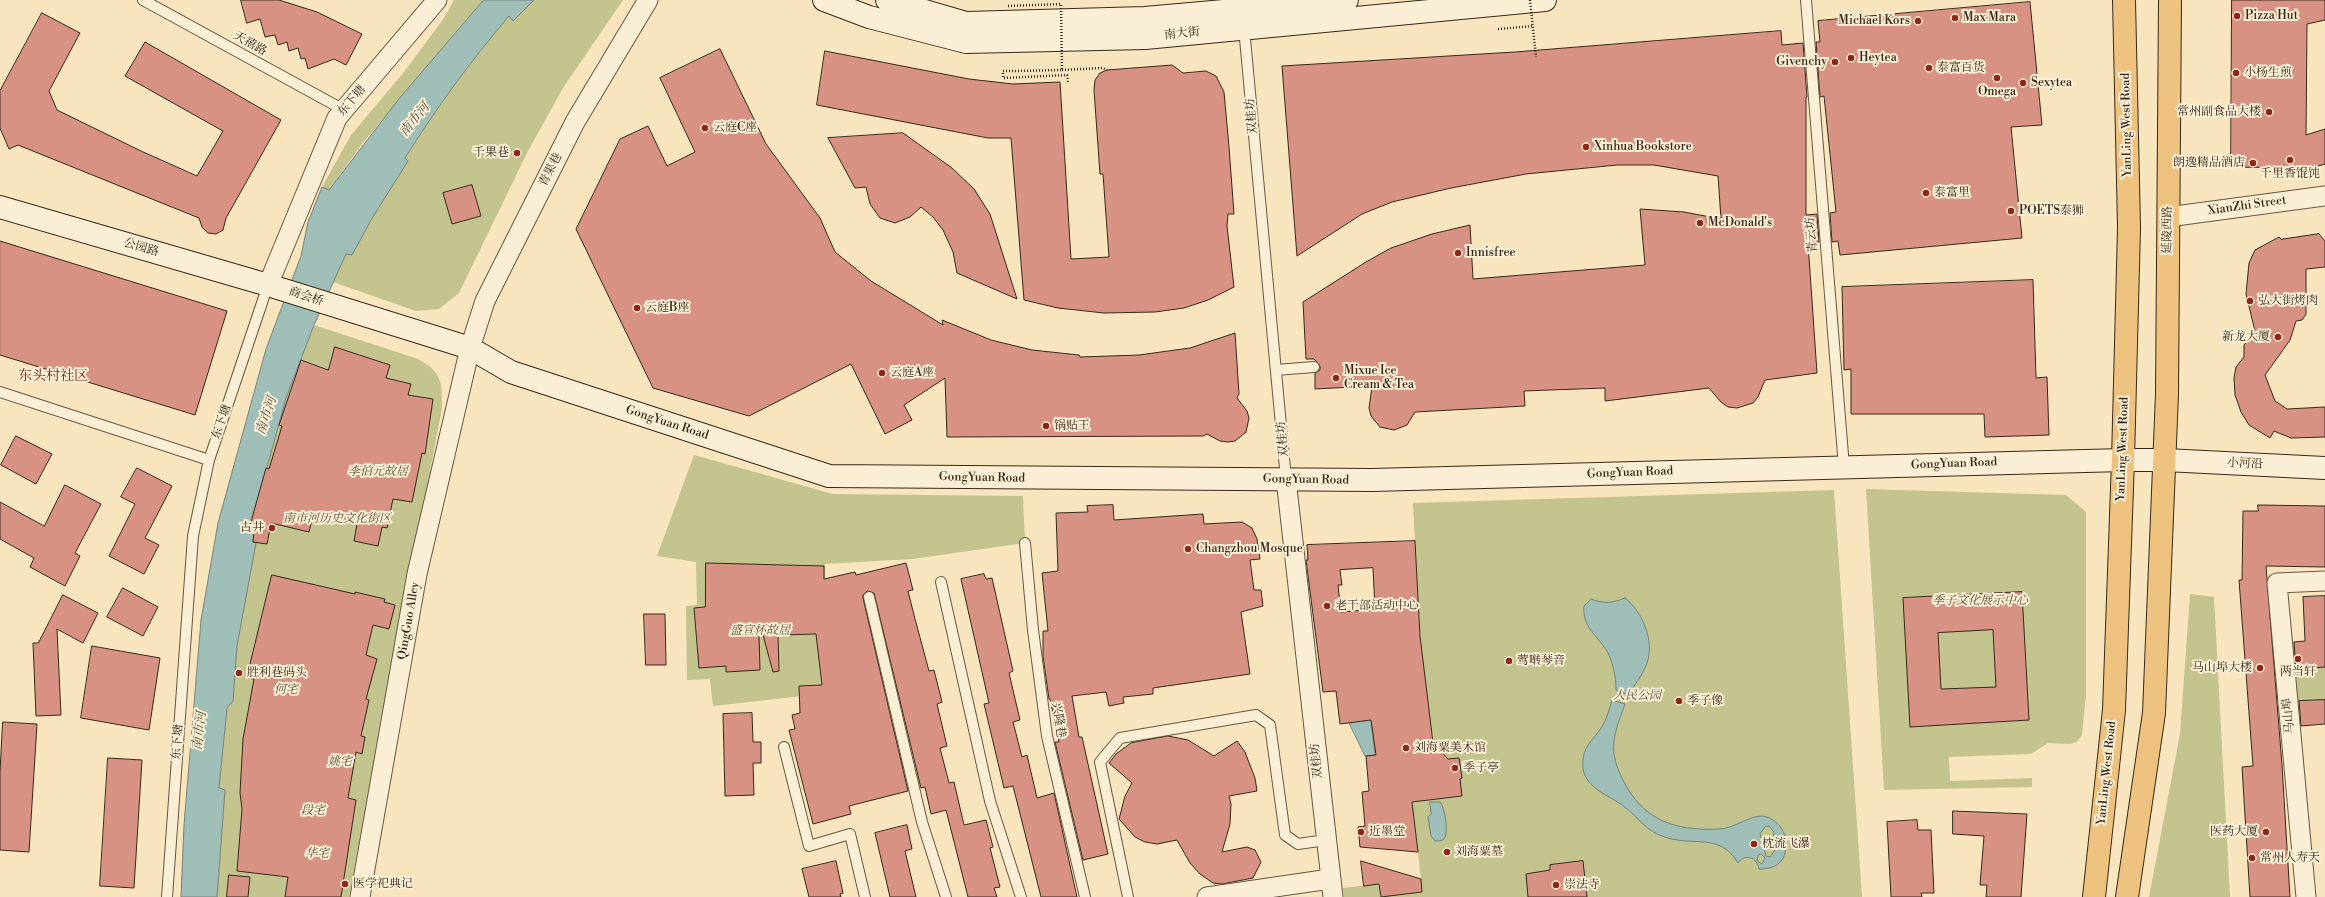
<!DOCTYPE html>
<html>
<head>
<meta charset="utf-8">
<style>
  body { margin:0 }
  canvas { display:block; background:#f8e5bd }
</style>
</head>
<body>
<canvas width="2325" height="897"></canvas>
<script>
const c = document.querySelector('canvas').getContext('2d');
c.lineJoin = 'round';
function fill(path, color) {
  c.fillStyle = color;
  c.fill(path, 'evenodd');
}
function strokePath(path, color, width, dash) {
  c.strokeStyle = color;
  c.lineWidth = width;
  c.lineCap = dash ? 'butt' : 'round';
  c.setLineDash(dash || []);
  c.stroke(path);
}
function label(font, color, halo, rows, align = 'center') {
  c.font = font + ' "Libre Bodoni","Noto Serif SC",serif';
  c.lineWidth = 4;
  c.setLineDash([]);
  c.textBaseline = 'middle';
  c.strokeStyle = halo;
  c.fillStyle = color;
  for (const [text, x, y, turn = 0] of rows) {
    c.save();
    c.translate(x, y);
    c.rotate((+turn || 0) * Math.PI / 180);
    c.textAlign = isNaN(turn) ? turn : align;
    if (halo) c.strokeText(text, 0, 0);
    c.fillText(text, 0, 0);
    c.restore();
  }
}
const green = new Path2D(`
  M454,0H484L361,145L329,190L322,187L351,135L404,72L444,18Z
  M534,0H623L563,88L527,153L459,293L439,309L416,311L333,282L346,254L352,255L371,220L408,161L405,159C436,108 471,62 509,16L514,20Z
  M314,325L418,359C442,372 442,382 442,408L349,897H217L225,790L219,789L227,708L233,701L237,646L256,543L253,542L250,531L252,518L286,398Z
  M694,455L833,494L1023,496L1025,543L912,559L825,564L826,615L839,692L713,706L710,679L687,680L686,606L697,605L696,562L657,556Z
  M1866,489L2066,495L2086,512V695L2082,735L2077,742L2070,744L2048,743L2031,754L1949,757L1950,781L2032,778V787L1884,790Z
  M1834,490L1862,897H1344L1343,888L1421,879L1412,802L1446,781L1442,753L1433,743L1425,687L1420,635L1413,503Z
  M2190,594L2214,597L2230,897H2149L2180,734Z
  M2307,641L2325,645V724L2298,726L2288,642Z`);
const water = new Path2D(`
  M484,0H534L513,21L509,16C470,62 437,107 405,158L408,161L371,220L352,255L346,254L314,325L286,398L250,530L254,532L253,542L256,543L237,646L233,701L227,708L219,788L225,790L217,897H181L184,825L201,620L218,523L266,349L301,256L308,222L322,187L329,190L398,100Z
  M1625,598C1642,611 1655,641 1647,663C1643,674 1635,685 1628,695L1616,690C1616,676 1613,663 1607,651C1597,635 1582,627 1584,606L1591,599C1603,604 1613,603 1625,598Z
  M1612,700L1625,704C1621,716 1615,729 1614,742C1612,754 1617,769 1623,780C1643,820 1674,831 1718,829C1734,829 1746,817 1761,816C1776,816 1789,834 1786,848C1784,864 1774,869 1759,869C1757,857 1745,853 1738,863C1719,831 1692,848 1662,836C1647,831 1638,818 1626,808C1609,794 1579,788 1583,759C1585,744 1594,739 1601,728C1607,720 1609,709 1612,700ZM1769,826L1774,832L1773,845L1770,846L1762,842L1760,834L1765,827ZM1767,848L1775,850L1770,857L1766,856L1765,851ZM1761,854L1765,858L1762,864L1757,861L1758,856Z
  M1371,720L1375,755L1365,756L1349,723Z
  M1430,802H1440C1445,807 1449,834 1444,839C1442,841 1438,841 1435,841L1431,836L1428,817L1431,814Z`);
const building = new Path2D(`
  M241,0H279L317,12L362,34L346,65L334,59L308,69L305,58L301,59L298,48L289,51L287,42L278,45L275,35L265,37L260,19L247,23Z
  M2232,0H2325V20L2307,24L2306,135L2325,129V164L2311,168L2231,167Z
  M2030,2L2042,125L2011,127L2022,238L1840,255L1838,241L1832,242L1830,213L1836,212L1824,96L1820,97L1816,42H1820L1818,21Z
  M42,13L80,33L49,91L57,110L141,151L197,176L223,131L125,76L145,42L281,120L226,218L223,230L216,234L208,233L202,227L199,218L18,145L9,149L0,128V91Z
  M1781,31L1782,45L1803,43L1807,97H1806V215L1817,214L1819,242L1808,243L1817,373L1765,380L1758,397L1753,403L1737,408L1728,407L1721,402L1709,388L1605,401V388L1524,391L1525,406L1415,412L1407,425L1394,430L1380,427L1371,416L1369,408L1372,386L1315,389V373L1320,370V366L1314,359H1306L1303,302L1366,262L1391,248L1432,234L1470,225L1473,279L1645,265L1640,209L1684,212L1721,219L1718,176L1654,165H1617L1526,174L1451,188L1392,202L1362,214L1297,256L1282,66L1515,52Z
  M720,49L766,144L820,218L835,252L871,281L943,325L942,320L991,340L1032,350L1079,355L1080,357L1139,355L1190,348L1235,333L1239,394L1237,398L1247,411L1249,418L1246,432L1235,441L1228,442L1220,441L1207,434L1203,436L947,437L945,378L904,405L912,420L885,434L851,364L749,416L653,388L576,229L620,139L648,126L667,166L695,152L660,78Z
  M825,51L969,79L1013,84L1060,82L1071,259L1109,257L1103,174H1100L1094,90L1095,80L1100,73L1107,70L1172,65L1183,73L1206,71L1216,76L1224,92L1229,147L1234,214H1228L1227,226L1234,287L1208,300L1184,308L1155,312L1104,313L1058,308L1024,300L1011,138H988L817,105Z
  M903,133L952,168L974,189L990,214L1017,299L957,273L953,252L943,230L933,217L921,207L910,217L895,223L880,218L870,204L866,187L855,188L828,138Z
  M472,185L481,216L452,224L443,193Z
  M2319,234L2325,241V267L2306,269V314L2302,320L2296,321L2290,340L2265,375L2275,401L2287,409L2325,407V437L2291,438L2274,431L2270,438L2249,425L2241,412L2235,395L2234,378L2236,367L2244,357V345L2255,331L2246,294L2249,263L2255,250L2279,237L2281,239Z
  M0,241L227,311L195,415L0,355Z
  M2033,280L2036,378L2047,377L2049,435L1985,437L1984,414H1851V369L1844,370L1842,287Z
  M335,347L390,365L386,378L411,384L408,395L433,399L425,454L422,453L412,502L393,499L387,528L382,527L378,546L354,541L357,524L313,515L309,532L271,523L267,544L253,542L254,531H250L252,518L266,468L269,469L282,426L279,425L301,360L328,370Z
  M16,436L52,454L36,484L1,465Z
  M137,468L172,486L145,538L159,545L144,574L109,556L135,504L121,497Z
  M65,485L101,504L75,553L80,556L65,586L30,567L34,558L0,539V502L44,526Z
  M1113,505L1114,520L1203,514L1204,524L1242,522L1252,528L1257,539L1260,559L1250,560L1254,590H1261L1263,606L1241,612L1250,674L1153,688V694L1123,697L1124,703L1109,706L1106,692L1072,696L1079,737H1082L1108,854L1083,860L1055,742H1059L1050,699H1049L1043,656V631H1048L1042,573L1058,571L1056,513L1088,512L1087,506Z
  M2258,505L2325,506V567L2266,566L2282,765L2290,897H2250L2242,767L2253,766L2239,580H2242L2243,511H2258Z
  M1415,541L1420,636L1433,743L1448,759L1459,758L1462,778L1460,779L1462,796L1412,802L1418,852L1360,847L1358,827L1365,826L1362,792L1369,791L1366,756L1376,755L1371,720L1340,724L1336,691L1323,692L1306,560H1308L1307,545ZM1373,568L1375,609L1341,612L1338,585H1342L1340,570Z
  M706,563L824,566V579L855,572L856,575L906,563L913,590L908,591L915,619L929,671L934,670L942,702L937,704L947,746L940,748L949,783L954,782L964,825L986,820L993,847L990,848L1000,887L994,888L997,897H968L946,810L931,814L925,787L921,788L874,593L867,591L863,595V598L908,791L849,806L851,814L813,824L789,730L795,729L792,715L800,713L799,686L822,685L816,634L778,635L779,671L773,672L763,635H759L760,670L726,672V666L699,668L694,608L705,607Z
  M984,574L986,579L992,578L1013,671L1009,673L1020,720L1013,722L1022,757L1027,755L1037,798L1054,793L1077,897H1041L1013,786L1004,788L984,704L989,703L961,579Z
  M272,575L355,594V592L385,599L384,602L395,605L389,629L373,625L366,655L377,659L366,699L369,700L361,736L365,737L362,754L356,752L348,798L356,800L341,897H285L288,877L237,871L242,809L240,793L243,739L254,679L247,678Z
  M123,588L158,607L143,636L107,617Z
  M2022,592L2029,720L1910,727L1903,598ZM1993,630L1996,687L1941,689L1938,633Z
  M63,595L98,613L83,643L57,629L61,715L36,716L33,643H38Z
  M2325,596V667L2296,669L2294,642L2305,641L2303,597Z
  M644,614H665L666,665H646Z
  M92,646L160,658L149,730L81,718Z
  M2325,700V724L2301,726L2299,701Z
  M752,713L753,742H761V763H753L754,795L725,796L723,714Z
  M3,722L37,724L29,852L0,850V772Z
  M1168,736L1188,740L1214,756L1237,741L1245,752L1255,778L1257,791L1229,796L1231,804L1230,824L1222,852L1247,847L1255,850L1261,862L1253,878L1222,884L1213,883L1200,874L1190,863L1177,840L1157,844L1145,842L1135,837L1119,819L1125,796L1132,783L1109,763L1116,754L1131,743Z
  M108,758L142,760L134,888L100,886Z
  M1953,811L2027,814L2021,897H1986L1987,885H1980L1984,836L1953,834Z
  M1917,820L1918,830H1931L1934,893H1921L1922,897H1891L1887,822Z
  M907,825L912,849L905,851L916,897H890L875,833Z
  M836,861L843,893L840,894L841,897H809L802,869Z
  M1361,861L1421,879L1422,892L1381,897L1379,884L1364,886Z
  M1583,861L1587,897H1528L1526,874L1550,870V865Z
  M229,875L250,877L248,897H227Z`);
const path = new Path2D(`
  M1498,29L1533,26
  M1062,70L1102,68L1107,70
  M1013,71H1003V78L1067,75L1068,82`);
const lane = new Path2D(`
  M143,0L344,110
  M1806,0L1844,467
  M1244,28L1286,479
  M1276,370L1314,367
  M0,392L209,460
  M1025,543L1033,630L1047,736L1085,897
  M941,582L990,801L1021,897
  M869,597L922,822L946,897
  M784,747L809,846L850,834L865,897
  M167,897L193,536L209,460L268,285
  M1128,897L1100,762L1120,738L1256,715L1270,725L1285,835L1298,844L1326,840`);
const street = new Path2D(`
  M2168,217L2325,196
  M268,285L337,118L437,0
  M1286,479L1333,897
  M360,897L417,574L470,348L485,301L575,122L648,0
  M1207,897L1330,879
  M2306,897L2277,583L2325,581`);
const secondary = new Path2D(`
  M824,0L869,17L966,42L1145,38L1545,0
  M887,0L966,23L1145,18L1347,0
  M0,207L268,285L470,348L511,372L829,476L1372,480L2123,460H2165L2325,468`);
const primary = new Path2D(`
  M2094,897L2114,710L2123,460L2129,227L2124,0
  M2127,897L2154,713L2167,394L2170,0`);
const pathBridge = new Path2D(`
  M1530,0L1536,57
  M1008,6L1061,4L1062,70L1013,71`);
const markers = [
  [2237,16,4,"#8f2418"],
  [1955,18,4,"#8f2418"],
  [1918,21,4,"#8f2418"],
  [1851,58,4,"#8f2418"],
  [1835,62,4,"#8f2418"],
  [1929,68,4,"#8f2418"],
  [2236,73,4,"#8f2418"],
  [1997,78,4,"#8f2418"],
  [2023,83,4,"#8f2418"],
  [2269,112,4,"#8f2418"],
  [705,128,4,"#8f2418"],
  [1586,147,4,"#8f2418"],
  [517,153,4,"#8f2418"],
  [2290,160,4,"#8f2418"],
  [2253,163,4,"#8f2418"],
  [1926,193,4,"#8f2418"],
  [2011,211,4,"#8f2418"],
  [1700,223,4,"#8f2418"],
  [1458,253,4,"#8f2418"],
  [2250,301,4,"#8f2418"],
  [637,308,4,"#8f2418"],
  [2278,337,4,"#8f2418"],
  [882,373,4,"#8f2418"],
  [1336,378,4,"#8f2418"],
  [1046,426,4,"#8f2418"],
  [272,528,4,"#8f2418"],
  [1188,549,4,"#8f2418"],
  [1327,606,4,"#8f2418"],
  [2298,659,4,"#8f2418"],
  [1509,661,4,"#8f2418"],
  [2260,668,4,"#8f2418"],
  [239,673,4,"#8f2418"],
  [1679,701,4,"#8f2418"],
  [1406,748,4,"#8f2418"],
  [1455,768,4,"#8f2418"],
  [1361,832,4,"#8f2418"],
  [2266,832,4,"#8f2418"],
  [1754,844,4,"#8f2418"],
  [1447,852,4,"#8f2418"],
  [2252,858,4,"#8f2418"],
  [345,884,4,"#8f2418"],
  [1556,885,4,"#8f2418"]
];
const poiNames = [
  ["Pizza Hut",2245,16],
  ["Max Mara",1963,18],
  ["Michael Kors",1910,21,"right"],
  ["Heytea",1859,58],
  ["Givenchy",1827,62,"right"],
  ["泰富百货",1937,68],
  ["小杨生煎",2244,73],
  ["Sexytea",2031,83],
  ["Omega",1997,92,"center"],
  ["常州副食品大楼",2261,112,"right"],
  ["云庭C座",713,128],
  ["Xinhua Bookstore",1594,147],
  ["千果巷",509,153,"right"],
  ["朗逸精品酒店",2245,163,"right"],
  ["千里香馄饨",2290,174,"center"],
  ["泰富里",1934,193],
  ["POETS泰狮",2019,211],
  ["McDonald's",1708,223],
  ["Innisfree",1466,253],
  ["弘大街烤肉",2258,301],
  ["云庭B座",645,308],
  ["新龙大厦",2270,337,"right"],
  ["Mixue Ice",1344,371],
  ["Cream & Tea",1344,385],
  ["云庭A座",890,373],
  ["锅贴王",1054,426],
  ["古井",264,528,"right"],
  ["Changzhou Mosque",1196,549],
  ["老干部活动中心",1335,606],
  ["莺啭琴音",1517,661],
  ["马山埠大楼",2252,668,"right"],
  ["两当轩",2298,672,"center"],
  ["胜利巷码头",247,673],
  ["季子像",1687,701],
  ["刘海粟美术馆",1414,748],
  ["季子亭",1463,768],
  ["近墨堂",1369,832],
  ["医药大厦",2258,832,"right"],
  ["枕流飞瀑",1762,844],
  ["刘海粟墓",1455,852],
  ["常州人寿天",2260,858],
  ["医学祀典记",353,884],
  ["崇法寺",1564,885]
];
const streetNames = [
  ["南大街",1182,34,-6],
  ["天禧路",250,44,29],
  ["东下塘",352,101,-50],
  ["双桂坊",1252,116,-95],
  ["YanLing West Road",2127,125,-91],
  ["青果巷",551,170,-63],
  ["XianZhi Street",2247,206,-8],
  ["延陵西路",2168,230,-89],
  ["青云坊",1812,235,-95],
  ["公园路",141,248,16],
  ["商会桥",306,297,18],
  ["东下塘",222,422,-71],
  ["GongYuan Road",667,423,18],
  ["双桂坊",1283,439,-95],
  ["YanLing West Road",2123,449,-88],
  ["GongYuan Road",1954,464,-2],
  ["小河沿",2245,464,3],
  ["GongYuan Road",1630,473,-2],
  ["GongYuan Road",982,478,1],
  ["GongYuan Road",1306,480,1],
  ["QingGuo Alley",409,621,-80],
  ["马山埠",2289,716,-95],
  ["兴隆巷",1058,720,81],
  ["东下塘",178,742,-86],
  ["双桂坊",1317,761,-96],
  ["YanLing West Road",2107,773,-84]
];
const parkNames = [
  ["李伯元故居",378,472],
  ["南市河历史文化街区",337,519],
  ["季子文化展示中心",1980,601],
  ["盛宣怀故居",760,631],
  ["何宅",286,690],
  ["人民公园",1637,696],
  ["姚宅",340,762],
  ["段宅",313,811],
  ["华宅",317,854]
];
const waterNames = [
  ["南市河",415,120,-51],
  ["南市河",267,416,-71],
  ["南市河",200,731,-83]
];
const quarterNames = [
  ["东头村社区",53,377]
];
fill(green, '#c3c38d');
fill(water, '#9fbeb7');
strokePath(water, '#758279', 1);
fill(building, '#d79283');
strokePath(building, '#36281b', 1);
strokePath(lane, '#665744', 12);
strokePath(street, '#665744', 21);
strokePath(secondary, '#36281b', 24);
strokePath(primary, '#36281b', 24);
strokePath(path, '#36281b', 2.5, [1, 2]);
strokePath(lane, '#faeed4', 10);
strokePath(street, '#faeed4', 19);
strokePath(secondary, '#faeed4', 22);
strokePath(primary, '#ecc27e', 22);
strokePath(pathBridge, '#36281b', 2.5, [1, 2]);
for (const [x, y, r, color] of markers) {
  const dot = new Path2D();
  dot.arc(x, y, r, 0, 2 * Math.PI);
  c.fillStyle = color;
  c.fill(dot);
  strokePath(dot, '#faeed4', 1.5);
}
label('12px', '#36281b', '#faeed4', poiNames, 'left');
label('12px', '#36281b', '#faeed4', streetNames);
label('italic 12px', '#594f38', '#faeed4', parkNames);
label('italic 13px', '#56554a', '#faeed4', waterNames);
label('14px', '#7a1f14', '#faeed4', quarterNames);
</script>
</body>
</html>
